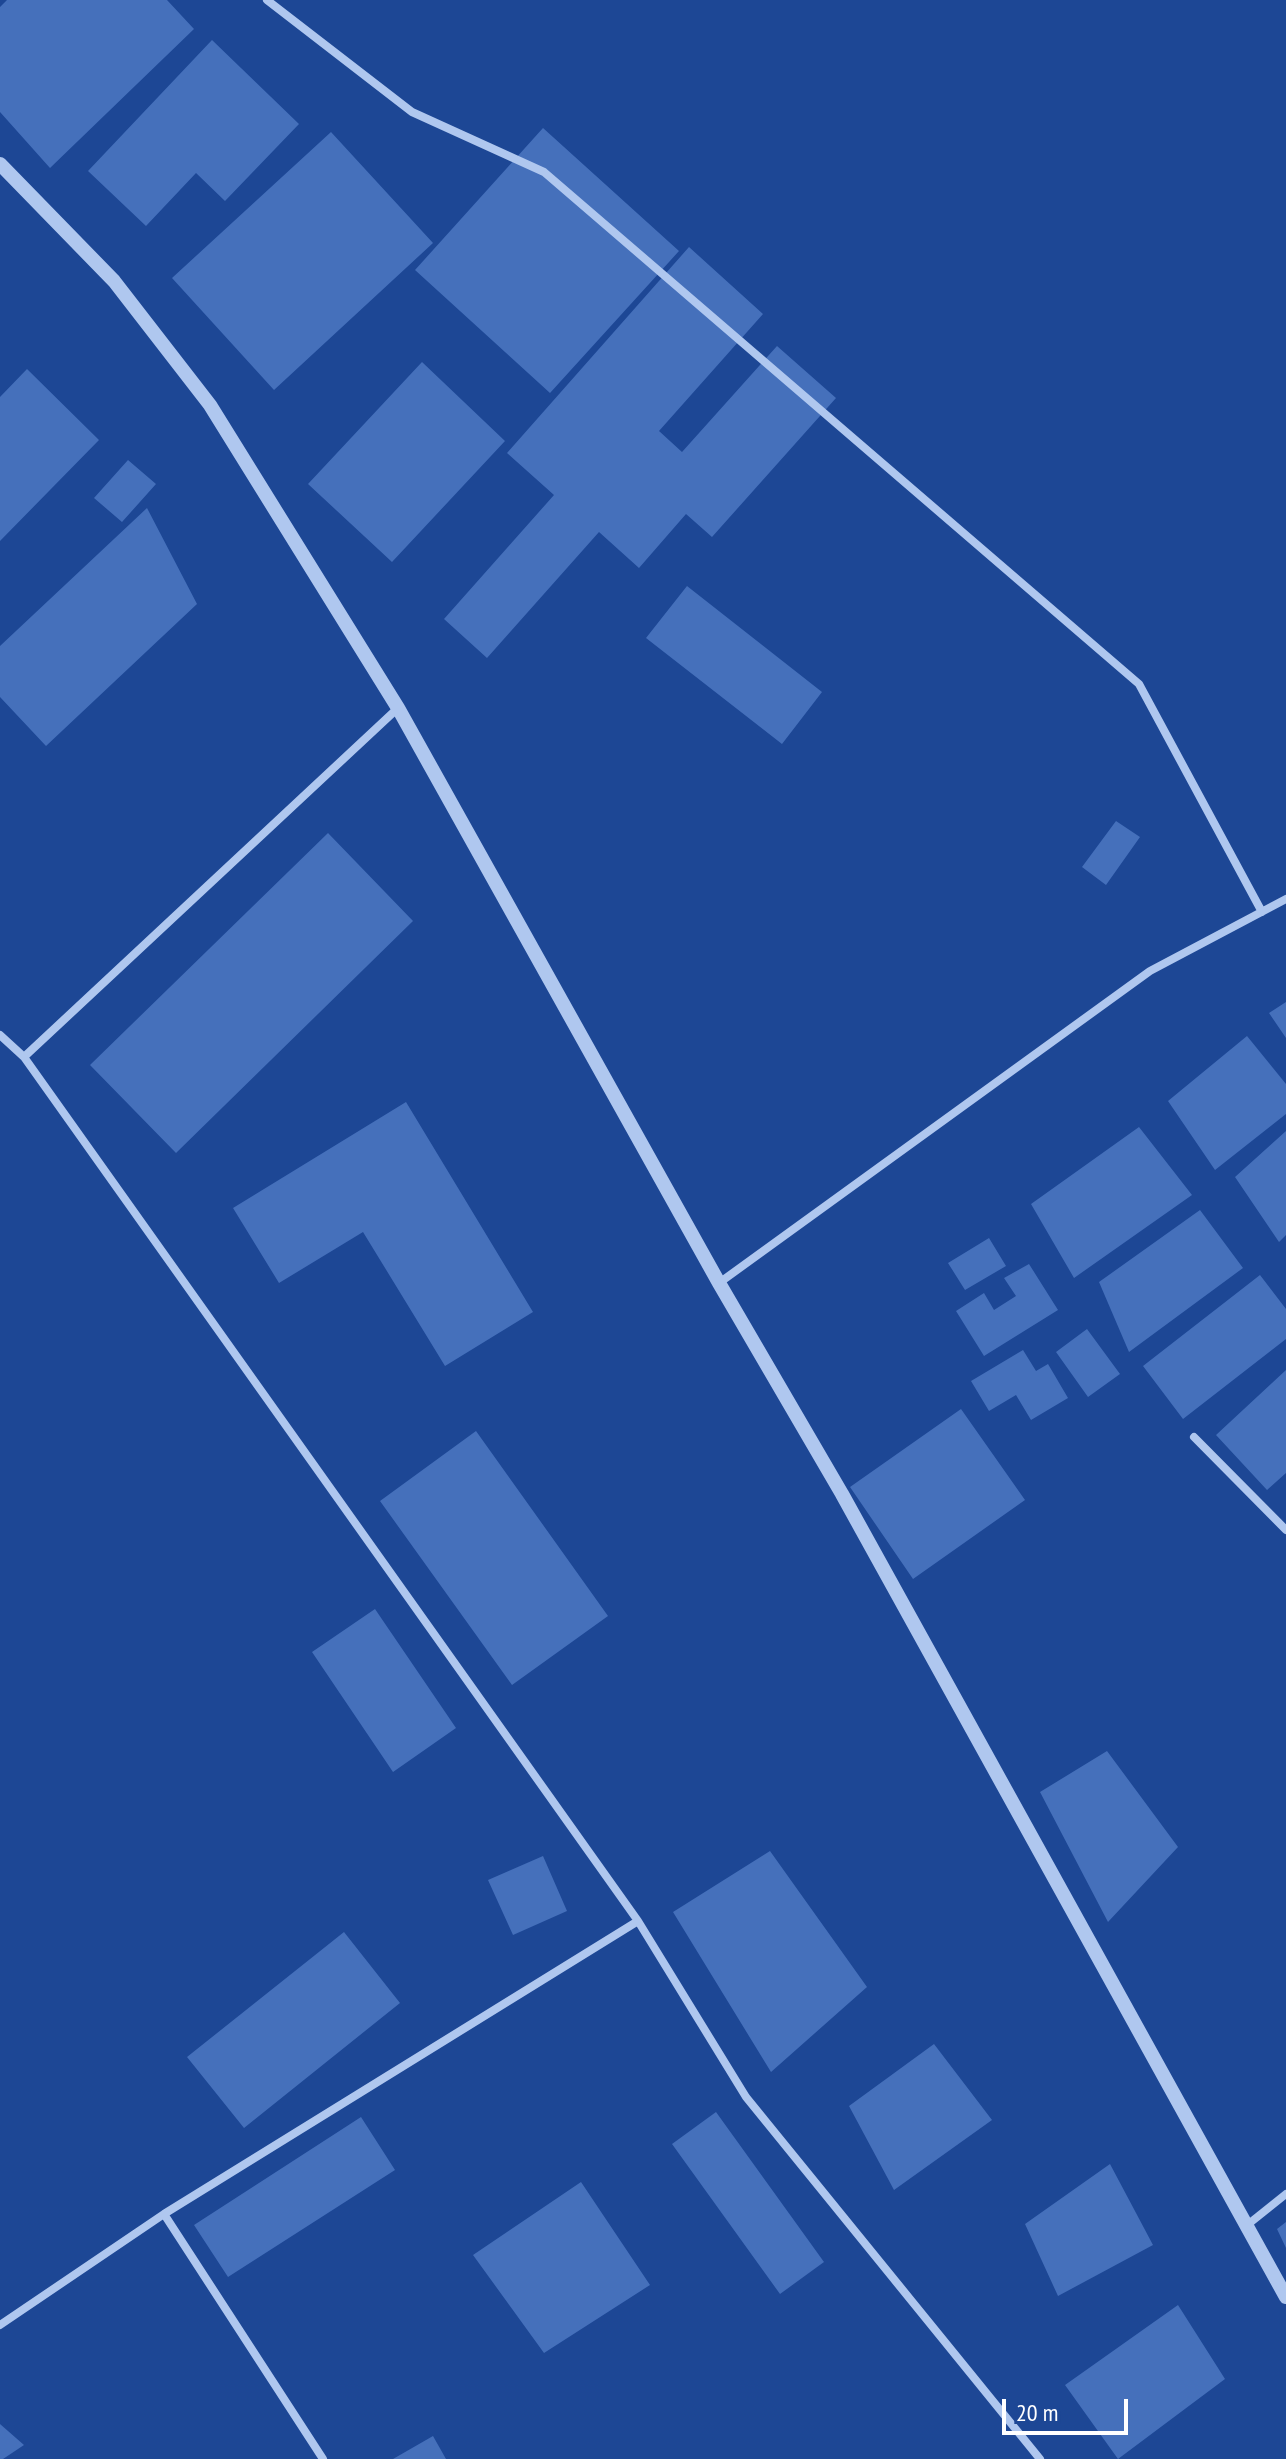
<!DOCTYPE html>
<html>
<head>
<meta charset="utf-8">
<style>
  body { margin:0 }
  #map { position:relative; width:1286px; height:2459px; overflow:hidden; background:#1d4795; font-family:"PT Sans Narrow",sans-serif }
  canvas { display:block }
  .scale { position:absolute; left:1002px; top:2399px; width:126px; height:36px; box-sizing:border-box; border:4px solid #fff; border-top:0; padding-left:10px; font-size:24px; line-height:28px; white-space:nowrap; color:#fff; -webkit-text-stroke:6px #1d4795; paint-order:stroke }
</style>
</head>
<body>
<div id="map">
<canvas width="1286" height="2459"></canvas>
<div class="scale">20 m</div>
</div>
<script>
const c = document.querySelector('canvas').getContext('2d');
c.lineJoin = 'round';
function fill(path, color) {
  c.fillStyle = color;
  c.fill(path, 'evenodd');
}
function strokePath(path, color, width, dash) {
  c.strokeStyle = color;
  c.lineWidth = width;
  c.lineCap = dash ? 'butt' : 'round';
  c.setLineDash(dash || []);
  c.stroke(path);
}
const building = new Path2D(`
  M7,0H167L194,29L50,168L0,112V7Z
  M212,40L299,124L225,201L196,173L146,226L88,171Z
  M543,128L679,251L550,393L415,270Z
  M331,132L433,243L274,390L172,278Z
  M689,247L763,314L659,431L682,452L777,346L836,398L712,537L686,514L639,568L599,532L487,658L444,619L554,495L507,453Z
  M422,362L505,441L392,562L308,484Z
  M27,369L99,440L0,541V397Z
  M128,460L156,484L122,522L94,498Z
  M147,508L197,604L46,746L0,697V646Z
  M687,586L822,692L782,744L646,638Z
  M1116,821L1140,837L1106,885L1082,867Z
  M328,833L413,921L176,1153L90,1065Z
  M1286,1002V1038L1269,1013Z
  M1247,1036L1286,1084V1114L1215,1170L1168,1101Z
  M406,1102L533,1312L445,1366L363,1232L279,1283L233,1208Z
  M1139,1127L1192,1195L1074,1278L1031,1204Z
  M1286,1131V1235L1279,1242L1235,1177Z
  M1200,1210L1243,1268L1129,1352L1099,1282Z
  M989,1238L1006,1266L965,1290L948,1263Z
  M1029,1264L1058,1310L984,1356L956,1311L984,1293L994,1310L1016,1296L1004,1278Z
  M1260,1275L1286,1309V1339L1183,1419L1143,1366Z
  M1087,1329L1120,1374L1088,1397L1056,1352Z
  M1023,1350L1036,1371L1048,1364L1068,1398L1031,1420L1016,1395L989,1411L971,1381Z
  M1286,1370V1473L1267,1490L1216,1435Z
  M961,1409L1025,1500L913,1579L850,1487Z
  M476,1431L608,1616L512,1685L380,1501Z
  M375,1609L456,1728L393,1772L312,1652Z
  M1107,1751L1178,1847L1108,1922L1040,1792Z
  M770,1851L867,1987L771,2072L673,1912Z
  M543,1856L567,1911L513,1935L488,1880Z
  M344,1932L400,2003L244,2128L187,2057Z
  M934,2044L992,2120L894,2190L849,2106Z
  M716,2112L824,2262L780,2294L672,2144Z
  M361,2117L395,2170L228,2277L194,2225Z
  M1110,2164L1153,2245L1058,2296L1025,2224Z
  M581,2182L650,2285L544,2353L473,2255Z
  M1286,2222V2248L1277,2229Z
  M1178,2305L1225,2379L1118,2459L1065,2385Z
  M0,2424L24,2445L3,2459H0Z
  M433,2436L446,2459H393Z`);
const minor = new Path2D(`
  M267,0L412,112L544,172L1139,684L1262,912
  M0,1035L24,1057L638,1921L746,2097L1040,2459
  M24,1057L398,708
  M719,1283L1150,971L1286,899
  M1194,1437L1286,1530
  M164,2214L323,2459
  M1246,2226L1286,2194
  M0,2325L164,2214L638,1921`);
const tertiary = new Path2D(`
  M0,164L114,281L210,405L398,708L719,1283L842,1494L1286,2297`);
fill(building, '#4570bb');
strokePath(minor, '#afc7ef', 8);
strokePath(tertiary, '#afc7ef', 14);
</script>
</body>
</html>
